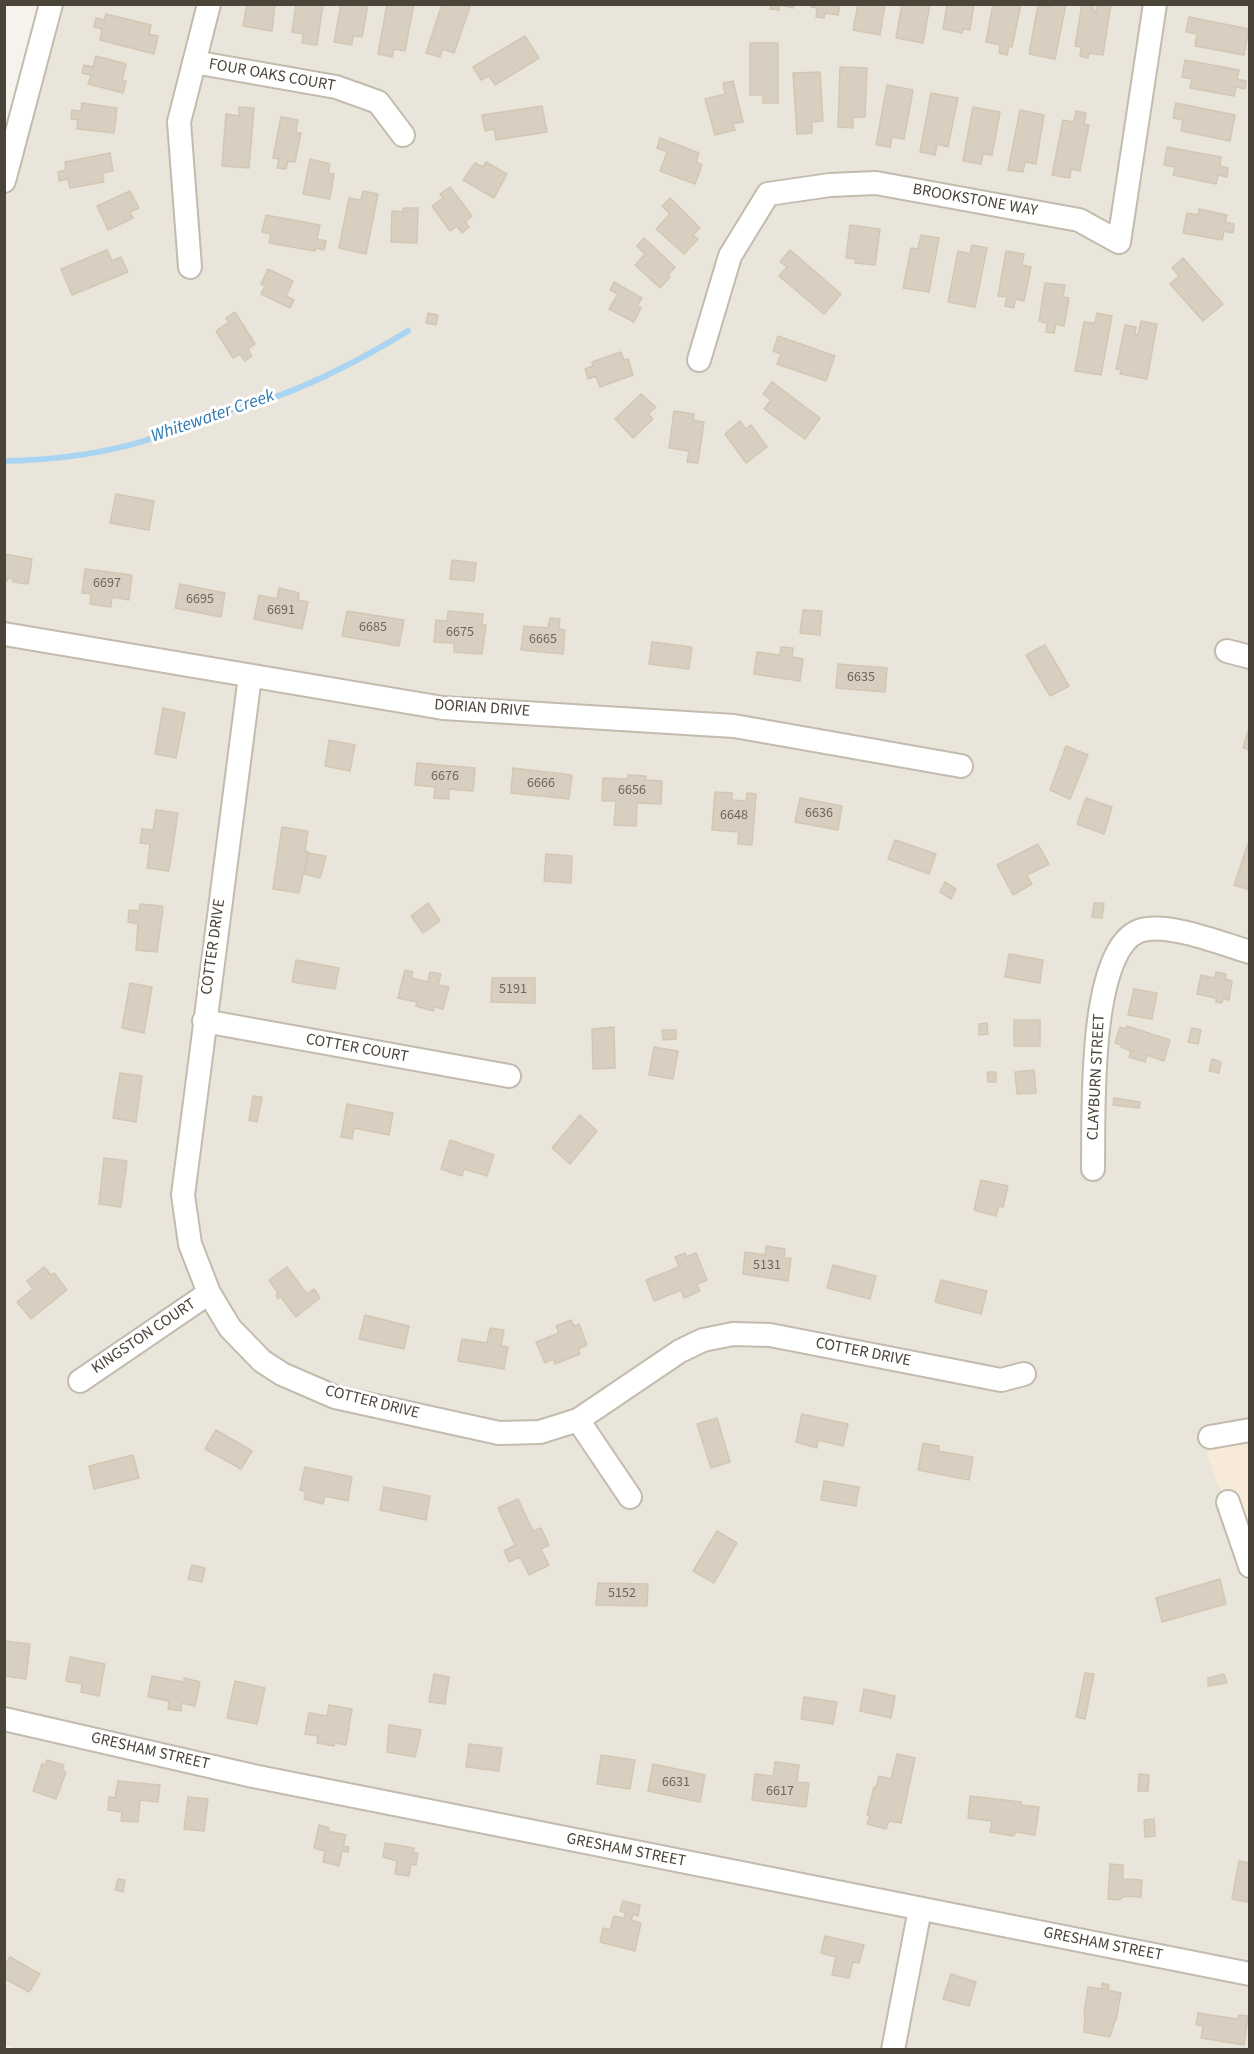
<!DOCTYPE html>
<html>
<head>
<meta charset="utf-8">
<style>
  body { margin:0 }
  #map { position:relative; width:1254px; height:2054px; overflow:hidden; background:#f6f3ec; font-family:"Source Sans 3",sans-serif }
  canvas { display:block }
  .frame { position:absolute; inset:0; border:6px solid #4b4439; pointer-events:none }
</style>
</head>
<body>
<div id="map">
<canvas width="1254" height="2054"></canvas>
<div class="frame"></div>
</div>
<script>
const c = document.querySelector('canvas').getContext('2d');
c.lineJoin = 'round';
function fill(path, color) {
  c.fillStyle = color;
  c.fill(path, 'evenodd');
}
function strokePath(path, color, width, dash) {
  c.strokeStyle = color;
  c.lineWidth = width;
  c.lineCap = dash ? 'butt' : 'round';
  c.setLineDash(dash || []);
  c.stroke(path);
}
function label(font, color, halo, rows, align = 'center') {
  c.font = font + ' "Source Sans 3",sans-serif';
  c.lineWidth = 6;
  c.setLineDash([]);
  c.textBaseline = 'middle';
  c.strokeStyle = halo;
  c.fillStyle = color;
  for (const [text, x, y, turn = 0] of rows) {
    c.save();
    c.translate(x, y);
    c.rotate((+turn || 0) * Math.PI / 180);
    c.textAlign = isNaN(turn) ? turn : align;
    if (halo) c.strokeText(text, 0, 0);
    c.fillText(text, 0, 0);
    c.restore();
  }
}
const residential = new Path2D(`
  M52,5H1249V2049L22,2050L5,2046L4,189Z`);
const commercial = new Path2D(`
  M1249,1435V1570L1206,1452Z`);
const stream = new Path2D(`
  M4,461C52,460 98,455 144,441C163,435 181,426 199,419C225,411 252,406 278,396C324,379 367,356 408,331`);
const building = new Path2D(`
  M247,4H275L272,31L243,26Z
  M296,4H323L317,45L302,43L303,34L292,32Z
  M341,4H368L362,37L353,36L352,45L334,42Z
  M387,4H414L405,51L394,49L392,57L378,54Z
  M442,4H471L454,53L443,49L440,57L426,53Z
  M771,4H794L793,8L780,5L779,10L770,9Z
  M811,4H840L838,15L825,13L824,18L816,17L817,8L811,7Z
  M858,4H885L880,35L853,30Z
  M902,4H930L923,43L896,38Z
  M947,4H974L970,30L963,29L962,33L943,29Z
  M993,4H1021L1012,47L1009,46L1007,55L999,53L1000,45L986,42Z
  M1050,4H1066L1055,59L1029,54L1038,5L1050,7Z
  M1082,4L1094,5L1093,11L1096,12L1097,4H1111L1103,55L1089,53L1088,58L1080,56L1081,47L1075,46Z
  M106,14L151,25L149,34L158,36L154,54L100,40L102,29L94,27L96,18L104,20Z
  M1189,17L1249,29L1244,55L1195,46L1197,34L1186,32Z
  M525,36L539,58L495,85L489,76L481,80L473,67Z
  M750,43H778V103H763V95H750Z
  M96,56L126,64L122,81H126L123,93L88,84L91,75L82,73L84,65L93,67Z
  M1185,60L1239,70L1237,79L1246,81L1245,89L1236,87L1234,96L1190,88L1192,79L1182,77Z
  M840,67L867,68L865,117H853V128L838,127Z
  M820,72L823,121L812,122V133L797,134L793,73Z
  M733,81L743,122L733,124L735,130L715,135L705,99L725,94L723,83Z
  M887,85L913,90L904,139L892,137L890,147L876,145Z
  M931,93L958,98L948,147L937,144L935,155L920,152Z
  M82,103L117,108L114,133L77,129L78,120L71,119L72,110L81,111Z
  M1176,103L1235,115L1230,141L1181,131L1183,120L1173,118Z
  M542,106L547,132L496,140L494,129L485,131L482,115Z
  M239,107L254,108L249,168L222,166L226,114L239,116Z
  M973,107L1000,112L992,155L983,154L981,164L963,161Z
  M1020,110L1044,115L1036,164L1025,162L1023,172L1008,170Z
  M1076,111L1086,113L1084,124L1089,125L1080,171L1071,169L1070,178L1052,175L1063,120L1074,122Z
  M281,117L298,120L296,133H301L295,162L288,161L286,169L277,168L279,159L273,158Z
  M660,138L699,153L696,162L702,165L695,184L660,171L667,152L657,148Z
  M1167,147L1221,157L1220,166L1228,168L1227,177L1218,175L1216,184L1173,175L1175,167L1164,165Z
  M110,153L113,171L102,173L104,182L70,188L68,179L59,181L58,172L66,170L65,162Z
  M310,159L330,164L328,173L334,174L330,199L303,194Z
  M486,162L507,174L494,198L463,180L475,163L483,167Z
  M450,187L472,216L465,222L469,227L462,233L457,226L450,231L432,206L443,198L440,194Z
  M130,191L139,208L130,212L133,218L108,230L97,206Z
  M363,191L378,194L366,254L339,248L349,198L361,200Z
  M670,198L700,228L693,235L698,239L684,254L656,229L670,214L662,206Z
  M403,208H418L417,243L391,242L392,211L403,212Z
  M1199,209L1227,215L1225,222L1234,224L1233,233L1224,231L1222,240L1183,233L1187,213L1198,215Z
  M266,215L320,225L317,239L326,241L324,250L315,248V251L269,243L271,234L262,232Z
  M850,225L880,229L875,265L855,263L856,259L846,258Z
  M921,235L939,238L929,292L903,288L911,248L918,249Z
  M644,238L675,267L668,275L670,277L660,288L635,265L645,254L637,246Z
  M972,245L987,248L975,307L948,302L958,251L970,254Z
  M107,250L112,261L121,257L128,272L72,295L61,269Z
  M790,250L841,294L824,314L779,276L787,267L780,262Z
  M1006,251L1024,254L1022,265L1031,267L1024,301L1015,299L1014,308L1005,306L1007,297L998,296Z
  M1183,258L1223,304L1203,321L1170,284L1179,276L1172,268Z
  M268,269L293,281L286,296L294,300L290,308L261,294L265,286L261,284Z
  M614,282L642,298L637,306L641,308L634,322L609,309L618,294L610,290Z
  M1045,283L1065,285L1063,297L1069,298L1064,326L1056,324L1054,333L1046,332L1047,323L1039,321Z
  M235,312L255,344L248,349L252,356L245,361L240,354L233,358L216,331L229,322L226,318Z
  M428,313L438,315L436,325L426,323Z
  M1097,313L1112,316L1101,375L1075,371L1084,322L1095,323Z
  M1141,321L1157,324L1147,379L1120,374L1121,370L1116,369L1125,325L1136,327L1135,334L1138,335Z
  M778,336L835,356L826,381L777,364L781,354L773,351Z
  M621,352L624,360L628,359L633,375L600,387L596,376L588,379L585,369L593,366L592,362Z
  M772,382L820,418L805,439L764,409L771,400L763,394Z
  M641,394L656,407L648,414L653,419L633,438L615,419Z
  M674,411L694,414L693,420L704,422L698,463L687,462L689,451L669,448Z
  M740,421L746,429L751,425L767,447L746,463L725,434Z
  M116,494L154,501L149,530L110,523Z
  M4,554L32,559L28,584L13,582V579L8,578L7,581L4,580Z
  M452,560L476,563L474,581L450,579Z
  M85,569L132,575L129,600L112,597L111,607L90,604L91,594L82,593Z
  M180,584L225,593L221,617L175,608Z
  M279,588L299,593L298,600L308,602L302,629L254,619L259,595L277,599Z
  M803,610L822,611L820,635L800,633Z
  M347,611L404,620L399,646L342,636Z
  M448,611L483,614L482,625H486L482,654L454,652V643L434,642L436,620L447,621Z
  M550,618L560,619L559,629L565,630L563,654L521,650L524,626L548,628Z
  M652,642L692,647L689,669L649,664Z
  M1045,645L1069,686L1050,696L1026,655Z
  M781,647L793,648L792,657L803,659L800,681L754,674L757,652L780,655Z
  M838,664L887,668L885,692L836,688Z
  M163,708L185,713L176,758L155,754Z
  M1250,725V750L1243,748Z
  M329,740L355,745L350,771L325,766Z
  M1066,746L1088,755L1070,799L1050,790Z
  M417,763L475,768L473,791L449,789V799L434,798L435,787L415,785Z
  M513,768L572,775L569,799L511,793Z
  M628,775L646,776L645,780L662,781L661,804L637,803L636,826L614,825L616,801H602L603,778L628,779Z
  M715,792L732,793V800L746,801L747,793L756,794L752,845L738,844L739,832L712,830Z
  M800,798L842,806L838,830L795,822Z
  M1086,798L1112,807L1104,834L1077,824Z
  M156,810L178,813L169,871L147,868L150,844L140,843L142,829L153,830Z
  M282,827L308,831L305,851L308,852L299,893L273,889Z
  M895,840L936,854L929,874L888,859Z
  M1038,844L1049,864L1027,875L1032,884L1013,895L997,865Z
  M1248,844L1250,845V890L1234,885Z
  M308,853L326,856L320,878L304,874Z
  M546,854L572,856L571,883L544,881Z
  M945,882L956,889L951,899L940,892Z
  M428,903L440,921L423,933L411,916Z
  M1094,903H1104L1102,918L1092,917Z
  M140,904L162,906L163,908L157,952L136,950L138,924L128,922L129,910L139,911Z
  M1009,954L1043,960L1040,983L1005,977Z
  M296,960L339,968L335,989L292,982Z
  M405,970L413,972L411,978L428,982L430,972L441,974L438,985L449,987L443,1009L434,1007L433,1011L416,1006L417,1002L398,998Z
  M1216,972L1226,974L1225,979L1232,981L1229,1000L1223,999L1222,1003L1216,1002V998L1197,994L1201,975L1215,978Z
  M492,978H535V1003L491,1002Z
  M130,983L152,987L144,1033L122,1028Z
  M1134,989L1157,993L1152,1019L1128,1015Z
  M1014,1020H1040V1046H1014Z
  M987,1023L988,1034L979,1035V1024Z
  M1127,1026L1170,1040L1164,1061L1147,1055L1145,1062L1129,1057L1131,1051L1121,1047V1045L1115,1043L1120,1027L1126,1029Z
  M614,1027L615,1068L593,1069L592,1029Z
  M1192,1028L1201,1030L1198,1044L1188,1042Z
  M662,1030H676V1039L663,1040Z
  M654,1047L678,1051L673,1079L649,1075Z
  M1212,1059L1221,1062L1219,1073L1209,1071Z
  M1034,1070L1036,1093L1017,1094L1015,1072Z
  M987,1072H996V1082H988Z
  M120,1073L142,1076L136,1122L113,1118Z
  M253,1096L262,1097L257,1122L249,1120Z
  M1114,1098L1140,1102L1139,1108L1113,1105Z
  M347,1104L393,1113L389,1135L354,1128L352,1139L341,1137Z
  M580,1115L597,1131L570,1164L552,1148Z
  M450,1140L494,1155L487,1176L464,1169L462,1176L441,1169Z
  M104,1158L127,1161L121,1207L99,1204Z
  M981,1180L1008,1186L1003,1207L999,1206L996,1216L974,1210Z
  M766,1246L785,1249L784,1258H791L788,1281L743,1274L745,1252L765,1255Z
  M685,1253L686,1257L696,1253L707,1280L697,1284L700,1291L684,1298L681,1290L654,1301L646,1280L679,1267L675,1257Z
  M833,1265L876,1276L870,1299L827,1288Z
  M44,1267L51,1275L54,1273L67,1290L31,1319L17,1302L33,1289L27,1281Z
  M287,1267L307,1294L314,1289L320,1298L296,1317L281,1297L278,1299L276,1295L278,1293L269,1280Z
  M941,1280L987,1291L981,1314L935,1302Z
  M365,1315L409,1326L404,1349L359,1339Z
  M571,1320L574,1326L579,1324L587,1345L578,1349L580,1354L555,1364L553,1359L545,1363L536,1342L559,1333L556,1326Z
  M490,1328L504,1330L501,1346L508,1347L504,1369L458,1361L462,1339L487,1343Z
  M802,1414L848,1424L843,1446L818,1440L817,1448L796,1442Z
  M717,1418L730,1462L711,1468L697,1424Z
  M216,1430L252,1451L241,1469L205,1449Z
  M923,1443L939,1446L938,1451L973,1457L969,1480L918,1470Z
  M133,1455L139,1478L94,1489L89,1466Z
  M305,1467L352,1477L348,1501L325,1496L323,1504L304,1499L306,1492L300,1490Z
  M824,1481L859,1487L856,1506L821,1500Z
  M384,1487L430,1496L426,1520L380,1510Z
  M518,1499L533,1531L541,1528L549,1545L541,1549L549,1565L529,1575L520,1557L509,1562L504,1551L515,1545L498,1508Z
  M717,1531L737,1543L714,1583L693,1571Z
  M192,1565L205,1568L202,1582L188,1579Z
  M1220,1579L1226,1604L1162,1622L1156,1598Z
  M598,1583L648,1584L647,1606L596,1605Z
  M4,1641L30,1644L26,1679L5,1676Z
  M70,1657L105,1664L99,1696L81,1692L82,1684L66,1681Z
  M1085,1673L1094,1674L1085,1719L1076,1717Z
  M434,1674L449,1677L445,1704L429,1702Z
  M1224,1674L1227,1683L1208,1686V1678Z
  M152,1676L184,1682V1678L200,1682L195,1706L182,1703L181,1711L168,1709L169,1701L148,1697Z
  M235,1681L265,1688L257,1724L227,1718Z
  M864,1689L895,1696L891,1718L860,1711Z
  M804,1697L837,1702L833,1724L801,1719Z
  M329,1705L352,1709L346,1745L335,1743L334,1746L317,1743L318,1736L305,1734L309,1713L327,1716Z
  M389,1725L421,1730L415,1757L387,1752Z
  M469,1744L502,1748L499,1771L466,1767Z
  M897,1754L915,1758L901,1823L889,1821L886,1829L867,1824L870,1815H867L874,1787L876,1788L879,1776L891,1779Z
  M601,1755L635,1760L630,1789L597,1784Z
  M47,1760L64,1765L62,1771L66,1772L56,1799L33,1791L42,1764L45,1765Z
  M775,1762L799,1765L797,1782L809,1783L806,1807L752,1800L755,1774L773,1776Z
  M653,1764L705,1775L700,1802L648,1791Z
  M1139,1774L1149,1775L1148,1791H1138Z
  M118,1781L160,1785L158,1802L140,1800L138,1822L121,1821L122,1812L108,1810L109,1797L115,1798Z
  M970,1796L1021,1802V1805L1039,1807L1035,1835L1016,1832L1013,1836L990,1832L992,1821L968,1818Z
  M188,1797L208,1799L204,1831L184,1829Z
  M1154,1819L1155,1836L1145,1837L1144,1820Z
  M319,1825L329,1828L328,1831L346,1835L343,1846L349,1847L348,1852L342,1851L339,1866L323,1862L325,1851L314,1848Z
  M385,1843L414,1848L413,1853H418L416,1865L411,1864L409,1876L395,1874L397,1861L383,1857Z
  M1239,1861L1250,1863V1889L1247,1902L1232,1899Z
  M1110,1864L1123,1865V1879L1142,1880L1141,1897L1125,1896L1119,1900L1108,1899Z
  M118,1879L125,1880L123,1892L115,1890Z
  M623,1901L640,1905L638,1916L633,1914L631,1920L641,1923L635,1951L600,1942L603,1928L610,1930L614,1916L624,1918L626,1913L620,1911Z
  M825,1936L864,1945L859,1963L853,1962L849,1978L832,1975L836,1957L821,1953Z
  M10,1957L40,1974L29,1992L4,1978V1967Z
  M951,1974L976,1982L969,2006L943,1999Z
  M1102,1983L1109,1985L1108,1990L1121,1993L1116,2020H1115L1110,2037L1084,2032L1085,2015L1084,2014L1088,1987L1102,1989Z
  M1198,2013L1237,2019L1239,2015L1248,2016L1244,2045L1201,2038L1203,2026L1196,2025Z`);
const minor = new Path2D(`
  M194,62L336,87L378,102L403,135
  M4,181L51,4
  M190,267L179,122L209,4
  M699,360L730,256L768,194L830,185L876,183L1079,220L1119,242L1155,4
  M4,634L443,708L734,726L961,766
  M1227,651L1250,657
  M250,676L183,1195L190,1244L209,1293L230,1328L262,1361L282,1374L335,1397L499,1433L540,1432L578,1420L680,1351L703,1340L733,1334L770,1335L1001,1380L1024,1374
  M204,1021L509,1076
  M1093,1169C1094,1121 1087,951 1139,931C1166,921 1222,944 1250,952
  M80,1381L209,1293
  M578,1420L630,1497
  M1210,1437L1250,1430
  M1228,1502L1250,1566
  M4,1719L253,1776L1250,1974
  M893,2050L920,1909`);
const numberNames = [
  ["6697",107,584],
  ["6695",200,600],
  ["6691",281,611],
  ["6685",373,628],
  ["6675",460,633],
  ["6665",543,640],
  ["6635",861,678],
  ["6676",445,777],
  ["6666",541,784],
  ["6656",632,791],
  ["6636",819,814],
  ["6648",734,816],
  ["5191",513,990],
  ["5131",767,1266],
  ["5152",622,1594],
  ["6631",676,1783],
  ["6617",780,1792]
];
const streetNames = [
  ["FOUR OAKS COURT",272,76,10],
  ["BROOKSTONE WAY",975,201,10],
  ["DORIAN DRIVE",482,709,4],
  ["COTTER DRIVE",214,947,-82],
  ["COTTER COURT",357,1049,10],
  ["CLAYBURN STREET",1097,1077,-87],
  ["KINGSTON COURT",144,1337,-34],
  ["COTTER DRIVE",863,1353,11],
  ["COTTER DRIVE",372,1403,14],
  ["GRESHAM STREET",150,1752,13],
  ["GRESHAM STREET",626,1851,11],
  ["GRESHAM STREET",1103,1945,11]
];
const waterNames = [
  ["Whitewater Creek",213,417,-19]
];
fill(residential, '#eae5da');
fill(commercial, '#f7ead8');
strokePath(stream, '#a9d4f2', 6);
fill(building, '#d8cfc1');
strokePath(building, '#d3c7b4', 1.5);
strokePath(minor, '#c2bbae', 26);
strokePath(minor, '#fff', 22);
label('14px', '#6e675b', null, numberNames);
label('16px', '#4b4439', '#fff', streetNames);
label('italic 18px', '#2e7ab2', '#fff', waterNames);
</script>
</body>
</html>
